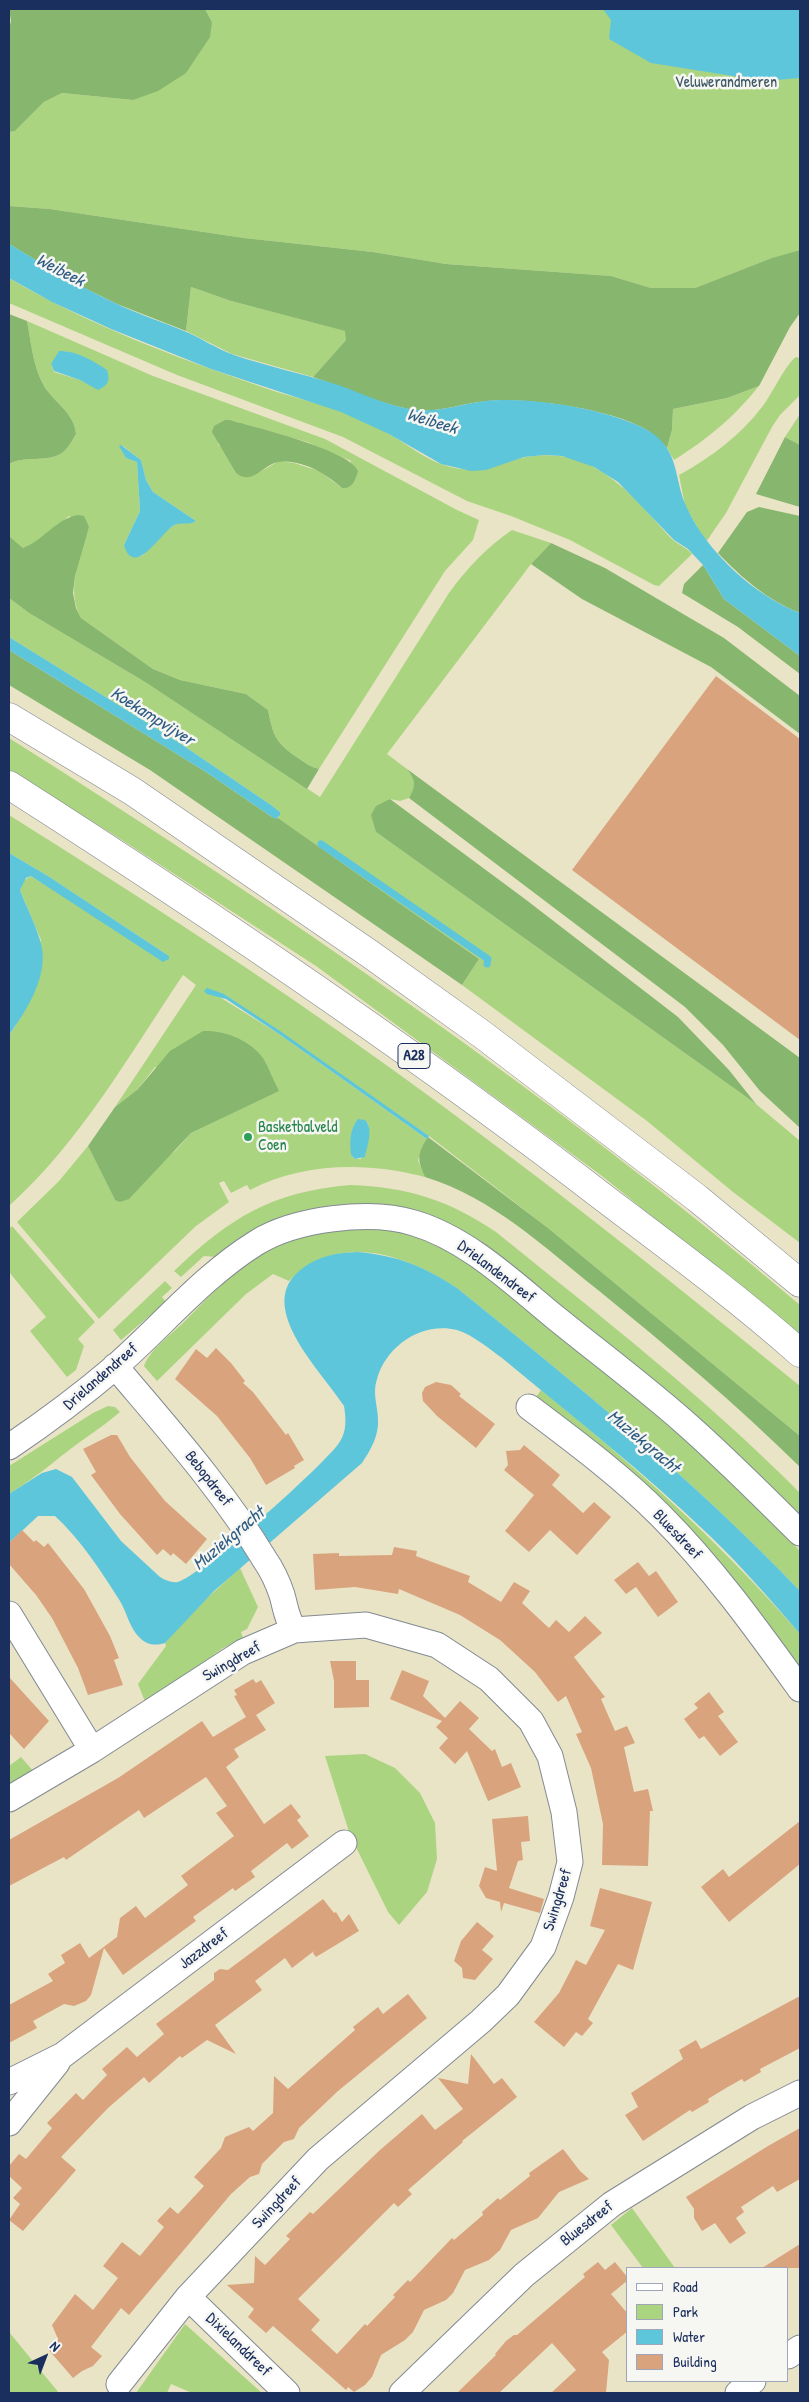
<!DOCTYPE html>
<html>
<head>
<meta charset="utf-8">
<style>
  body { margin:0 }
  #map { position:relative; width:809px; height:2402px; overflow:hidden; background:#eae4c7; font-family:"Patrick Hand",sans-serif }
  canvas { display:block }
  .frame { position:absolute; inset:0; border:10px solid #1b2f5e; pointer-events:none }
  .legend { position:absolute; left:626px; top:2267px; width:162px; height:115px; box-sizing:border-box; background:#f6f6f2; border:1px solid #9ea6b7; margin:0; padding:6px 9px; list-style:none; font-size:15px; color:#1b2f5e }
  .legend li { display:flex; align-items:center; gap:10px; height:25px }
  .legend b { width:25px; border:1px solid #9ea6b7 }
  .north { position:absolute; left:20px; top:2332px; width:50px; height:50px; -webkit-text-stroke:4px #f6f6f2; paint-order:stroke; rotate:43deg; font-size:14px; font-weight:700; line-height:20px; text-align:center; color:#1b2f5e }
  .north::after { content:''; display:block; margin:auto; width:18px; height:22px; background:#1b2f5e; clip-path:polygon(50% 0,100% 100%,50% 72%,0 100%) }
</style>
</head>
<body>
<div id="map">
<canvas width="809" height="2402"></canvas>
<div class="frame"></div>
<ul class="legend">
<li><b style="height:6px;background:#fff"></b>Road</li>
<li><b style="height:14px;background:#aad480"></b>Park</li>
<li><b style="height:14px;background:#5ec6da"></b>Water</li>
<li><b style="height:14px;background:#d9a37e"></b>Building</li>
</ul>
<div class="north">N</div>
</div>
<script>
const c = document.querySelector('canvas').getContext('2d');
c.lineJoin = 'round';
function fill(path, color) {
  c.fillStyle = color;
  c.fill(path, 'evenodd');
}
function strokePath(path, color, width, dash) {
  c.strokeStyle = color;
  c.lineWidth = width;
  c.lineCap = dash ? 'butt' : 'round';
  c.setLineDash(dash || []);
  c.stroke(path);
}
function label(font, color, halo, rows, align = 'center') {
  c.font = font + ' "Patrick Hand",sans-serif';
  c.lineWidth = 5;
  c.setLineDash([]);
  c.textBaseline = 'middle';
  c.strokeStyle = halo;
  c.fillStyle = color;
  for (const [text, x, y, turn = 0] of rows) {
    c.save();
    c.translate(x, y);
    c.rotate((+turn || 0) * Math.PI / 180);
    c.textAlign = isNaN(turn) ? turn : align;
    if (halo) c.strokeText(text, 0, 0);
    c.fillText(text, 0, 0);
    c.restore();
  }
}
const green = new Path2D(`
  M205,9H800V250L770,259L695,288H651L611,276L446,264L373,252L244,238L50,209L9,206V132L15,131L44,102L62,93L133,100L212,22Z
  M9,278C88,325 178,358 265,388C291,397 317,402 342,412C358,419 376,426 391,435C408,445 425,459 444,465C483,477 491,463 526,457C594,445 631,494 671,538C678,545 686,547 692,554L659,586L654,585L570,540L511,516L467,501L343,437L177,375L9,303Z
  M191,287L231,301L346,331V340L313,377L232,354L186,331Z
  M27,321L153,376L325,439L457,510L479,520L473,540L445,571L319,769C311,767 305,763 298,758C276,743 273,736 268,710L246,694L180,680L153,669L81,618C66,590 79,556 89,527L69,516L35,544L23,548L9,536V464C25,455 46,463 62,453C68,449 73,439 76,434C75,414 54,402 44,386C33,367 31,342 27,321ZM65,351L87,359L99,389L80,380L54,372L51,364ZM230,420L307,442L351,461L342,488L319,471L294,463L279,461L258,473H236L225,451L218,444ZM123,446L141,460L146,480L153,492L196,521C190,525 183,521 177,524C163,530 153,545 142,556L132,557L124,545L140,511L137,462L126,458Z
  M796,357L800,358V395L780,415L772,427L726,513L706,542L685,506L679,475C710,458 740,436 762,407C771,396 787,362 796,357Z
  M759,386C733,418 709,438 674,460L667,448L672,430L673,409L727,398Z
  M800,414V445L785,437Z
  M512,530L551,543L531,564L387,754L407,769L414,778V790L409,798L400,801L390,799L376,832L756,1104L800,1141V1243L733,1192L647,1121L462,985L479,959L278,818L280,812L271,805L178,742L9,637V598L29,613L145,682L320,797L449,593C468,567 486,548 512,530Z
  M9,738C283,911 553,1095 800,1305V1336L602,1176L316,966L122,840L9,770Z
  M9,815C138,896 266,978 389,1067C530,1168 666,1277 800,1386V1436L548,1228L429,1136L224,994L218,996L279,1034L427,1139L418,1160L425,1177C368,1162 304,1162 250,1190L247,1185L231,1193L224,1181L219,1183L229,1202L196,1226L99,1319L17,1222L59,1181L88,1146L115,1200L176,1150L191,1133L279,1090L155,1067L138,1089L115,1107L196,985L183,975C129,1055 81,1141 9,1206V1035L16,1025L41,940L20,890L23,881L31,876L34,878L169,959V956L48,876L9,853ZM368,1123L369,1132L361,1159H355L351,1155L352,1129Z
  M350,1185C407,1187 449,1200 496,1232C600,1316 706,1398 800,1493V1517L398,1207C327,1197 273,1212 216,1257L204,1256L181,1277L174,1271C231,1217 271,1192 350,1185Z
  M12,1226L95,1322L78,1339L84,1346L76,1370L67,1377L30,1331L46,1317L9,1272V1229Z
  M351,1227C380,1229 406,1231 433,1242C475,1260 510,1297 546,1325C634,1396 723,1467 800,1551V1591C694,1480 576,1384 457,1288C404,1254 340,1231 289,1281L273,1274L246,1294L157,1381L144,1366C150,1350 169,1336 182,1324C214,1292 244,1257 288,1240C307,1232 331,1231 351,1227Z
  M165,1281L172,1288L162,1297L166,1302L121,1340L113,1330Z
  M541,1390C634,1465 722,1544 800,1634V1679L534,1400Z
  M108,1406L115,1407L120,1412C99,1430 75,1444 54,1462C39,1474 25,1484 9,1494V1466L93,1413Z
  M240,1568L258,1607L247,1629L241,1632L243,1638L223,1648L146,1704L138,1684L166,1646L165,1643L192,1612Z
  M365,1754L395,1768L420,1793L435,1823L437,1859L427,1892L399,1925L388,1912L350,1835L325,1756Z
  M21,1757L35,1773L9,1788V1766Z
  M632,2208L675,2268H643L611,2225Z
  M185,2324L262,2393H192L171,2384L167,2393H136Z
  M9,2332L59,2393H9Z`);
const forest = new Path2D(`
  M9,9H205L212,22L210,37L186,73L158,91L133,100L62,93L44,102L15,131L9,132V28L11,21Z
  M9,206L50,209L244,238L373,252L446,264L611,276L651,288H695L772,258L800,250V313L790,327L759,386L727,398L673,409L672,430L667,448C662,443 656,437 650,432C617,409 526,397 487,401C462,403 440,413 415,410C382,405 345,388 313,377L346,340L345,331L231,301L191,287L186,331L117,304L72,282L9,244Z
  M9,314L27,321C31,342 33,367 44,386C54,402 75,414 76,434C73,439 68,449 62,453C46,463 25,455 9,464Z
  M225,420H230C254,427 350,450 358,471C355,480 353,489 342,488C327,474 300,458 278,462C263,465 252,486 236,473L212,432L214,426Z
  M785,437L800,445V507L756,494Z
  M759,507L800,516V613C767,600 742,578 718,553L747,512Z
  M78,515L84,516L89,527L75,576L73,593L76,608L81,618L153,669L180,680L246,694L268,710C273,736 276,743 298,758C305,763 311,767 319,769L307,789L145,682L29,613L9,598V536L23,548C44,540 57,518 78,515Z
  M551,543L605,568L724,638L800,696V734L711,667L582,599L531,564Z
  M703,565L724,599L800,656V674L738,627L682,593L684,584Z
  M9,650L206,772L272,817L278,818L479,959L462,985L150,770L9,685Z
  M407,769L800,1058V1128L760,1091L723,1045L685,1007L409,798C416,786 416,780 407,769Z
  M390,799L525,899L678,1017L729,1070L756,1104L376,832L371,815L376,806Z
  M203,1031C224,1030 250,1040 263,1058C269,1068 273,1080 279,1091L191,1133L129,1199L120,1202L115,1200L88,1146L115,1107L138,1089L170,1051Z
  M428,1137L548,1228L800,1436V1467C736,1404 668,1347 598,1290C544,1247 493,1198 425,1177C417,1159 417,1154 428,1137Z`);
const water = new Path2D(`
  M603,9H800V78L764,81L651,63L609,39L611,20Z
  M9,244C44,265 78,286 115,303C137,314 161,321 184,331C201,338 217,349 234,355C266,366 300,373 332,383C360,392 388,407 417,410C441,412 462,404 485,401C529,396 611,409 649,431C681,451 673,479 687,508C707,552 755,596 800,613V656L724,599L703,565L688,549L674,540L618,482L594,467L562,456L545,455L524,457L486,470L471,471L441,464L389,434L341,412L211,369L111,329L52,302L9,278Z
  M59,351C75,350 94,361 107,370C110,380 109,385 98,390L80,380L54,371L51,364Z
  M121,445L141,460L146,480L153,492L196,521C189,526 181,521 173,526C160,534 134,579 124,545L140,511L137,462L126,458L119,446Z
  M9,637L178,742L271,805L280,812V815L276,819L272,817L206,772L9,650Z
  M9,853L48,876L169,956V959L163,962L34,878L31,876L26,878L20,890C26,906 35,923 40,940C51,973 27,1010 9,1035Z
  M207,988L224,994L280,1031L429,1136L427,1139L279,1034L226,999L207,994L204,991Z
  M358,1119L365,1120C374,1129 367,1146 365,1157L355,1159L351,1155C350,1142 349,1130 358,1119Z
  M358,1252C399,1256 423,1266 457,1288C576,1384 694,1480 800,1591V1634C771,1600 742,1567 710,1536C645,1473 572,1416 502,1358C488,1348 473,1335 457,1330C422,1321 386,1346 377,1379C372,1394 378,1406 378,1420C379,1436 370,1451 362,1463L214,1591L165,1643C155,1646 147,1645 140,1638C130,1629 127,1613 120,1601C101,1571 81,1540 55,1516H38L9,1543V1494L42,1473L56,1469L72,1477L121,1541L160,1577C165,1580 171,1583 178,1582C199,1577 325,1464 339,1443C347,1431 346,1419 344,1406C323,1373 256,1309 298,1272C317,1256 334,1253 358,1252Z`);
const stream = new Path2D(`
  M321,844L488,959L487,964`);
const building = new Path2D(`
  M716,676L800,739V1040L572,870Z
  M216,1348L231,1363L245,1381L243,1383L253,1392L286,1435L288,1433L304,1460L294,1466L295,1468L266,1485L250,1458L217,1416L175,1379L196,1349L207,1358Z
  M436,1382L451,1385L461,1394L459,1396L495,1424L476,1448L437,1416L423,1401L422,1393L425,1387Z
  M111,1435H117L130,1457L165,1501L207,1539L186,1564L173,1553L171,1556L163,1549L157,1555L120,1514L91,1475L96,1472L83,1449Z
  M524,1445L560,1475L552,1485L583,1513L594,1502L611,1517L577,1555L550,1530L529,1552L505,1531L534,1495L504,1470L508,1465L506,1451L520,1450Z
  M22,1530L34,1542L36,1540L44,1547L48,1543L84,1589L110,1636L119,1658L114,1660L123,1685L88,1695L78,1668L52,1618L36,1595L9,1564V1543Z
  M394,1547L417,1551L416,1556L470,1576L468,1582L501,1602L514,1582L530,1591L522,1603L549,1628L556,1620L569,1632L585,1616L602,1633L574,1657L605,1697L601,1699L615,1731L627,1726L635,1743L624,1747L634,1792L648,1789L653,1811H650L648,1866L602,1865L603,1824L591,1768L576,1734L582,1732L566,1696L558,1702L535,1672L500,1640L460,1615L399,1589L398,1594L355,1587L315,1590L313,1554L339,1553V1556L392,1555Z
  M638,1562L649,1576L656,1571L678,1602L658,1617L636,1587L626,1594L614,1580Z
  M330,1661H356V1680H369V1707L334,1708V1681Z
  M402,1670L429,1681L423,1696L445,1718L460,1701L479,1718L469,1729L492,1751L495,1749L502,1767L511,1763L521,1787L488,1801L467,1751L455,1764L439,1748L448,1738L436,1727L442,1721L390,1699Z
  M9,1677L49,1721L24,1749L9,1733Z
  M253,1679L256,1683L261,1680L275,1703L256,1715L266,1730L234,1749L239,1757L226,1767L264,1824L291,1804L301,1817L297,1820L309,1836L292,1849L287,1843L251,1871L255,1877L235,1891L233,1888L193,1917L196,1921L123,1975L104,1948L91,1995L86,2001L74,2006L64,2004L33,2021L37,2028L9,2043V2005L53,1981L48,1974L65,1963L61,1955L80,1943L89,1958L117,1937L120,1918L136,1906L145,1918L188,1885L181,1876L234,1836L216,1813L227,1806L206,1777L144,1818L139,1810L66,1860L64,1857L9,1886V1840L118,1778L202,1721L213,1737L246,1717L234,1696L237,1695L234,1690Z
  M709,1692L724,1712L718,1716L738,1742L720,1756L704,1736L699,1739L684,1719L698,1708L694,1704Z
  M528,1816L530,1841L521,1842L523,1860L518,1861L509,1888L544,1899L540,1913L504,1903L501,1912L500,1902L486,1898L479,1886L485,1867L497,1871L492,1819Z
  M800,1821V1864L729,1922L701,1887L723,1869L729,1877Z
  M600,1888L652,1902L633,1970L618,1964L588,2019L593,2023L582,2036L576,2032L564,2047L534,2022L559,1993L576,1960L586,1965L605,1930L590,1926Z
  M323,1899L334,1913L336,1912L342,1922L349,1914L359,1931L316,1957L313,1953L314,1951L292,1968L285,1958L255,1981L262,1990L215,2025L236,2054L207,2040L182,2058L180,2056L149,2083L144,2077L108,2108L61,2157L76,2170L23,2231L9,2220L20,2204L13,2198L22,2188L9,2176V2166L19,2154L26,2159L52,2128L47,2123L76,2093L83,2100L107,2075L102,2069L127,2047L137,2057L164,2034L156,2024L214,1980V1973L220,1969L228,1970Z
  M477,1922L494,1936L482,1950L493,1959L475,1980L463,1978L462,1968L454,1961L461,1941Z
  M408,1994L427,2018L338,2091L299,2128L294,2139L284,2142L262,2164L259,2174L250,2177L231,2194L129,2315L121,2308L91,2347L102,2356L93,2366L82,2371L73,2378L47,2348L58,2339L52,2325L75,2294L93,2310L118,2278L103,2266L122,2242L140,2256L164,2227L157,2221L170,2207L178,2214L204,2186L194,2177L221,2148L225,2137L249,2127L253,2131L273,2113L274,2076L288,2089L355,2030L353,2027L378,2007L383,2014Z
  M800,1996V2048L760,2069L761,2072L744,2082L742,2079L726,2088L708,2099L709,2102L692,2112L690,2110L643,2141L625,2115L638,2107L631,2093L683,2059L679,2050L696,2040L701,2049Z
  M471,2054L494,2084L502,2078L517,2097L462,2141L463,2142L408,2190L412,2194L398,2207L394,2203L298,2299L320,2320L311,2330L337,2354L365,2324L367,2326L395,2297L393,2295L408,2280L410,2282L452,2238L454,2240L483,2215L482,2212L498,2198L500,2200L530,2176L529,2173L563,2149L580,2171L589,2179L559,2192L538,2218L511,2230L500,2250L489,2260L465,2270L453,2293L446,2300L424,2310L413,2332L405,2340L381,2355L372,2377L365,2385L354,2392L348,2387L346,2390L273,2326L266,2333L248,2317L254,2309L227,2285L254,2283L255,2256L265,2265L290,2239L286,2236L310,2212L313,2214L380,2150L422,2114L435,2130L463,2109L438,2078L468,2084Z
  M800,2128V2179L777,2192L773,2186L741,2207L744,2212L736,2218L746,2233L730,2244L715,2223L702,2231L694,2218V2209L686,2197L768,2146Z
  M800,2244V2268H762Z
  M598,2262L605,2270L615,2262L628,2278V2280L611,2294L628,2314V2331L602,2352L609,2360L606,2393H551L576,2370L552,2343L499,2393H457L496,2355L495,2354L506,2341L514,2335H517L585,2277L583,2274Z`);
const street = new Path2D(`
  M115,1366C168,1429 223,1490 265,1560C272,1570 278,1583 282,1595C286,1609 286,1617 294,1630
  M529,1407C574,1441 620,1475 660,1515C713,1568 756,1628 800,1689
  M9,1447C46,1422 81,1396 115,1367C162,1326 203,1276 256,1243C294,1219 370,1209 414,1223C468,1239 513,1283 556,1318C598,1352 642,1385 683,1421C723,1456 762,1495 800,1533
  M9,1614L92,1750
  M9,1799L92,1750L243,1652L294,1630L366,1625L437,1645L489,1679L531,1721L550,1756L564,1812L570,1862L561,1897L543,1947L508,1995L481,2021L318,2159L188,2297L119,2384
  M9,2082L63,2055L344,1843
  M9,2123L57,2063
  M188,2297L287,2393
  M788,2356L800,2348
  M402,2393L524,2275L612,2204L752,2117L800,2093
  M738,2393L753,2381`);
const highway = new Path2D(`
  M9,717L132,791L370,954L483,1035L697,1198L800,1283
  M9,785C214,916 415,1052 608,1201C673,1250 739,1299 800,1353`);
const markers = [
  [248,1137,5,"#2e9e5b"]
];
const shields = [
  [414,1056,32]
];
const shieldNames = [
  ["A28",414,1056]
];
const parkNames = [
  ["Veluwerandmeren",726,83]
];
const leisureNames = [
  ["Basketbalveld",258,1128],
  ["Coen",258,1146]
];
const streetNames = [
  ["Drielandendreef",496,1272,37],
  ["Drielandendreef",101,1377,-41],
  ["Bebopdreef",208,1479,52],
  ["Bluesdreef",677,1535,46],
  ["Swingdreef",232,1662,-30],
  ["Swingdreef",558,1900,-73],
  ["Jazzdreef",204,1949,-37],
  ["Swingdreef",277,2203,-47],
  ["Bluesdreef",587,2224,-38],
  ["Dixielanddreef",238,2345,44]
];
const waterNames = [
  ["Weibeek",60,271,27],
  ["Weibeek",432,422,17],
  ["Koekampvijver",152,717,32],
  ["Muziekgracht",643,1442,40],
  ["Muziekgracht",229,1539,-40]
];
fill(green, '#aad480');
fill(forest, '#87b66e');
fill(water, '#5ec6da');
strokePath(stream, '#5ec6da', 7);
fill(building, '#d9a37e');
strokePath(street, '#828a92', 27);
strokePath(highway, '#828a92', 29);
strokePath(street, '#fff', 25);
strokePath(highway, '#fff', 28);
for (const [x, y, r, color] of markers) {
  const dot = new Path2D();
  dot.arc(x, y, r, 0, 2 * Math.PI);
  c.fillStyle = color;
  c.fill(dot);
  strokePath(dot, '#f6f6f2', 2);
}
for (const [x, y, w] of shields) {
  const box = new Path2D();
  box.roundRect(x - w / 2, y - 12.5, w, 25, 4);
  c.fillStyle = '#f6f6f2';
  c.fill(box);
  strokePath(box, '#1b2f5e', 1);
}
label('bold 15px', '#1b2f5e', null, shieldNames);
label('16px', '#3f5866', '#f6f6f2', parkNames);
label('16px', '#27864d', '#f6f6f2', leisureNames, 'left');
label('16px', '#1b2f5e', '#f6f6f2', streetNames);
label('italic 18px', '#2f5c83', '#f6f6f2', waterNames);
</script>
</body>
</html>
